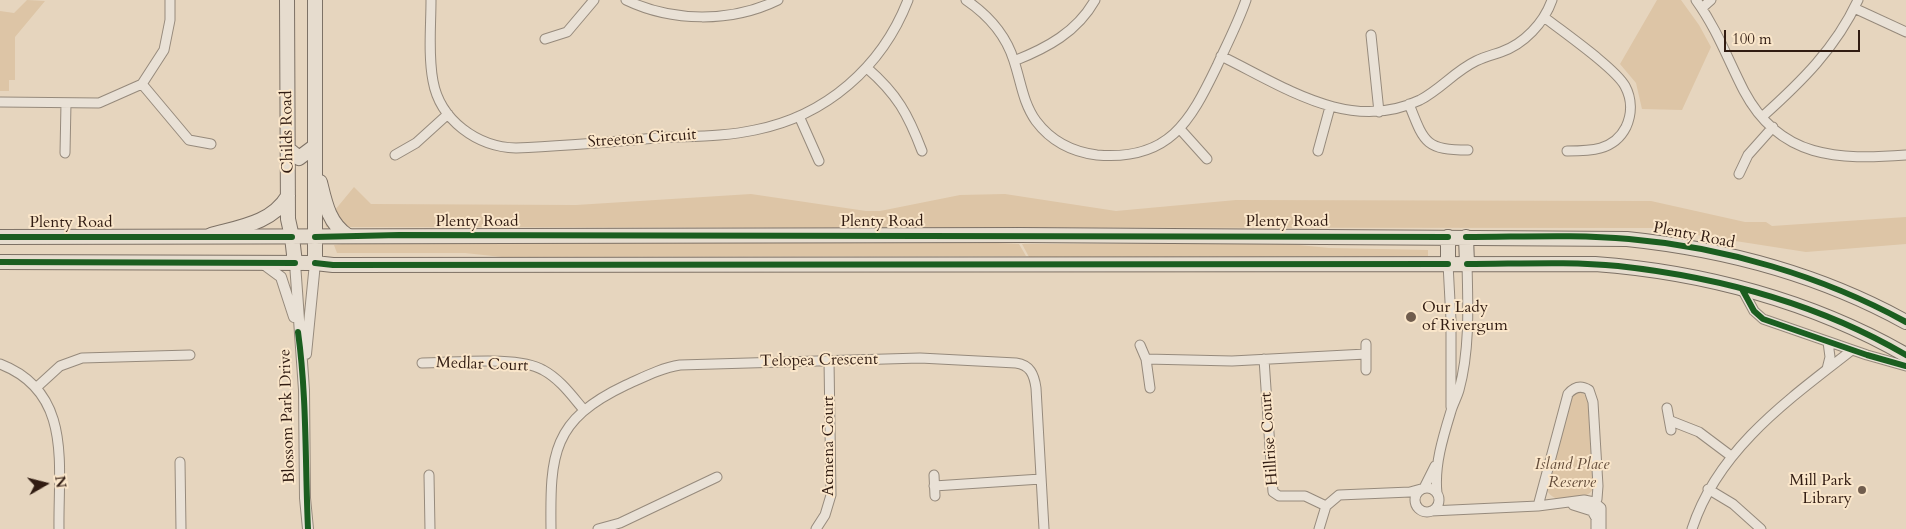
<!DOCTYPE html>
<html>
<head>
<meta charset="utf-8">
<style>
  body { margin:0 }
  #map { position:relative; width:1906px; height:529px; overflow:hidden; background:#e6d5be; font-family:Cardo,serif }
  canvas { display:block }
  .north { position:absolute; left:20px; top:459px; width:50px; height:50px; -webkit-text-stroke:4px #fae6ca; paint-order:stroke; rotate:82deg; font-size:14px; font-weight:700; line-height:20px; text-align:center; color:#311c12 }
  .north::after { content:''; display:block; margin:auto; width:18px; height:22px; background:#311c12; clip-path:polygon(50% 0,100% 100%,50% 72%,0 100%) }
  .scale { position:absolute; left:1724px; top:30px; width:136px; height:22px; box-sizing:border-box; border:2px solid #311c12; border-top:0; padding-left:6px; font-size:15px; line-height:18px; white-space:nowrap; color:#311c12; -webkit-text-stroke:4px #fae6ca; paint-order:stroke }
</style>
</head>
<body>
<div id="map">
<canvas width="1906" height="529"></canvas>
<div class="north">N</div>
<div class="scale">100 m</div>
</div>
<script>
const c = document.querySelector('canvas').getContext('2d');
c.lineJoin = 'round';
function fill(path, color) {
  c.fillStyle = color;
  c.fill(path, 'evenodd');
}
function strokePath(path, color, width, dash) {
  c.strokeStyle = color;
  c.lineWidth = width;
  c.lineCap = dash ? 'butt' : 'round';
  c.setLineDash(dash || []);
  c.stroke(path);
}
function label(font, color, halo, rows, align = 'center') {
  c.font = font + ' Cardo,serif';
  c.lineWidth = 4;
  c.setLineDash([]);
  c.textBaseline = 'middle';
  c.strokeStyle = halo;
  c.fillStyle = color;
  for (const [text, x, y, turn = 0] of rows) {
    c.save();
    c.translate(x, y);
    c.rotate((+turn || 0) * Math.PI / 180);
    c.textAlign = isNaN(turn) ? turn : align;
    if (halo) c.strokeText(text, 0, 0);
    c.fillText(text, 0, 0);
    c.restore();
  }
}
const green = new Path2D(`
  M27,0L45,1L15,37V80H9V91H0V11L14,13Z
  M1657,0H1681L1699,25L1711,47L1682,110L1642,109L1636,83L1620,64Z
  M354,187L371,204L576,205L751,194L866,211H880L960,195L1005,194L1116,211L1236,200L1651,201L1745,222H1766L1772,226L1906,217V244L1806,252L1652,228L326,227L325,219L330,216Z
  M350,243H998L1019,244L1026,256L502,257L465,253H337L334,245Z
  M1022,244H1289L1329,248L1428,250V256L1029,257Z
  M1578,392L1586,395L1590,402L1594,487C1589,502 1553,506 1547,490L1571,397Z`);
const minor = new Path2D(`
  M431,0C431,26 428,55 433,81C440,120 477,147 516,148C563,146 609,142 656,138C689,136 723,137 755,130C826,116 882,67 908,0
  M626,0C672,22 731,23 778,0
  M966,0C988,15 1006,35 1014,61C1021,82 1023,103 1036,121C1051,141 1073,152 1097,155C1169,161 1190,122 1217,66C1227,44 1238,23 1246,0
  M1696,0C1717,29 1728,60 1744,91C1780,159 1838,160 1906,155
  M1702,8L1711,0
  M1854,8L1906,32
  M1544,17C1563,32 1615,68 1625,86C1632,99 1632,114 1626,127C1614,151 1590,151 1567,151
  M1371,35L1379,112
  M545,39L567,32L594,0
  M1221,56C1283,86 1350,134 1420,100C1441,89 1455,71 1476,61C1484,57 1492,55 1501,52C1524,44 1544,23 1552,0
  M1014,61C1047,48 1077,32 1095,0
  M867,68C897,94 908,114 922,151
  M142,84L189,140L211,144
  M0,102L99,103L142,84L164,50L170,20V0
  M1409,104C1424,142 1425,150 1468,150
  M799,116L819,161
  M1762,117C1801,82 1836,48 1858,0
  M1180,129L1207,159
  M1318,151L1330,107
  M65,153L66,103
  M395,155L416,143L448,114
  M1739,174L1748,155L1773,127
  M1448,264L1451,320V407
  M1742,289L1754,311L1763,319L1867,355L1906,366
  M1366,344V370
  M1140,345L1146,359
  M1264,359L1273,492L1279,496H1305L1326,506
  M422,363C452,363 518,355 543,370C560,379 572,396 584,410
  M0,364C73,392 58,465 59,529
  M1827,369L1830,357L1828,342
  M37,387L60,366L82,358L190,355
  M1150,388L1146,359L1232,361L1366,354
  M1667,408L1671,430
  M1671,421L1699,432L1731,456
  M180,462L181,529
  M429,475L430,529
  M934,475L935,496
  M934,486L1041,479
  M1424,488L1435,466
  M1415 500a12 12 0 1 1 24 0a12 12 0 1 1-24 0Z
  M1708,489L1733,504L1761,529
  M1437,493C1434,466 1443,437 1451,411C1453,404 1457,397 1459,390C1470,350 1468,305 1467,264
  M1573,505L1592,511L1596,518V529
  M1538,506L1568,394C1574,387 1581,385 1589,390L1593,402L1598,486L1597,499L1592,511
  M1431,511L1538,506L1584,500L1594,502L1601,508V529
  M551,529C550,454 552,420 626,385C644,377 661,368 680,365L920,358L1016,363C1030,365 1034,374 1036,388L1044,529
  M598,529L620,523L717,477
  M816,529L825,515L831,495L829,360
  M1319,529L1326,506L1339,495L1410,492L1421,489
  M1692,529C1718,449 1788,400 1852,350`);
const tertiary = new Path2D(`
  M262,263L281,277L294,317
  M295,263L304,390L305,498L308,529
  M306,354L315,263`);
const primary = new Path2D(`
  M287,0L288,219L292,237
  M315,0V237
  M288,149L299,158L315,146
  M320,182C325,203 329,224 348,236
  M211,235C240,227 272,223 288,196`);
const trunk = new Path2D(`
  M0,237L1020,235L1627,239C1723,249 1821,275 1906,322
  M292,237L295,263
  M315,237V263
  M1448,237V264
  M1466,237L1467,264
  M0,262L315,263L333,265L1595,264C1703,272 1812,301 1906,355`);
const cycleway = new Path2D(`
  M0,237H292
  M315,237L399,235L1448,237
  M1466,237C1520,237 1575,234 1629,239C1724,247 1822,276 1906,322
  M0,262L295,263
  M315,263L333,265L1448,264
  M1467,264C1517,264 1568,261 1618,266C1718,277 1819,304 1906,355
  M1742,289L1754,311L1763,319L1867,355L1906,366
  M298,332C307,397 305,464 308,529`);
const markers = [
  [1411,317,6,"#705d4e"],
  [1862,490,5,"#705d4e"]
];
const streetNames = [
  ["Childs Road",288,132,-91],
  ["Streeton Circuit",642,139,-4],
  ["Plenty Road",477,222],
  ["Plenty Road",882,222],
  ["Plenty Road",1287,222],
  ["Plenty Road",71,223],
  ["Plenty Road",1694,236,11],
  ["Telopea Crescent",819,361,-1],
  ["Medlar Court",482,365,2],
  ["Blossom Park Drive",288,416,-92],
  ["Hillrise Court",1270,439,-94],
  ["Acmena Court",829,446,-90]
];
const poiNames = [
  ["Our Lady",1422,308],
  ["of Rivergum",1422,326],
  ["Mill Park",1852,481,"right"],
  ["Library",1852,499,"right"]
];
const parkNames = [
  ["Island Place",1572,465],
  ["Reserve",1572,483]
];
fill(green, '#ddc5a6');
strokePath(minor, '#968a7c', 11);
strokePath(tertiary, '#968a7c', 12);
strokePath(primary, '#7d7165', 16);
strokePath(trunk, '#7d7165', 16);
strokePath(minor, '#e9e1d6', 9);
strokePath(tertiary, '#e9e1d6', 10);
strokePath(primary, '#e6dcce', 14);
strokePath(trunk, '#e6dcce', 14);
strokePath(cycleway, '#1b5e20', 6);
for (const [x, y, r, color] of markers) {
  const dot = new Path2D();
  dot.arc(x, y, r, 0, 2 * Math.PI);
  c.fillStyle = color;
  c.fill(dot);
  strokePath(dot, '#fae6ca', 2);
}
label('16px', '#311c12', '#fae6ca', streetNames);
label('16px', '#311c12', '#fae6ca', poiNames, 'left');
label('italic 16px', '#624b39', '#fae6ca', parkNames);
</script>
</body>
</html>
